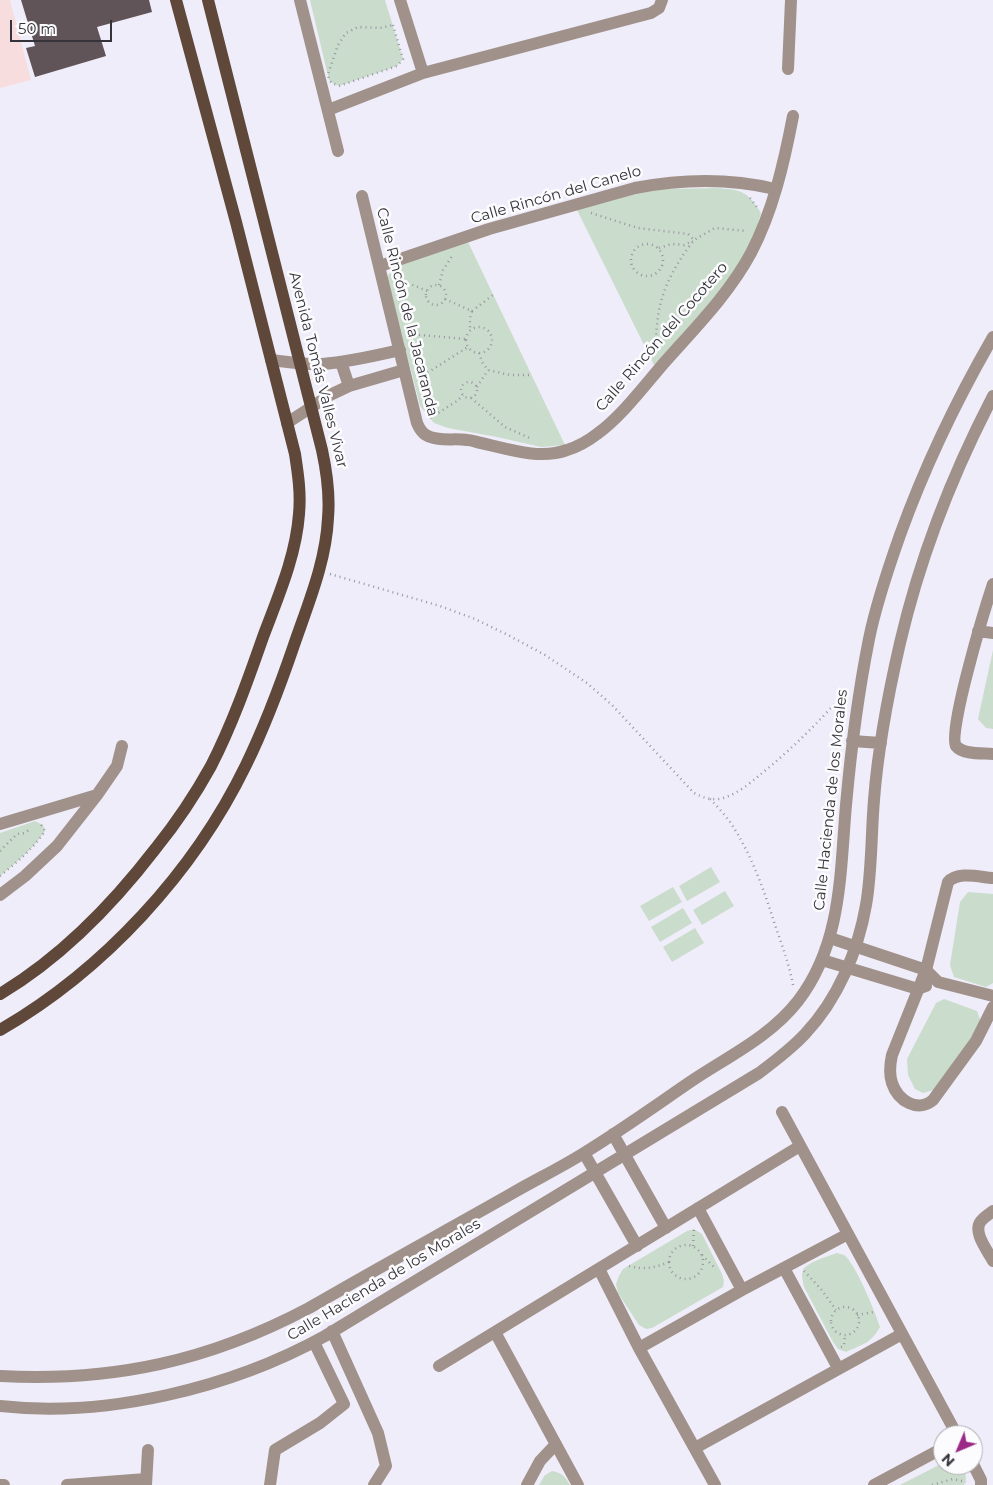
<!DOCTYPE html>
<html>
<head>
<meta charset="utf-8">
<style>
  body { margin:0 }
  #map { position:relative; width:993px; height:1485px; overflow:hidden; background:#efedfa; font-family:Montserrat,sans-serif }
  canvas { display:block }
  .north { position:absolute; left:933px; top:1425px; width:50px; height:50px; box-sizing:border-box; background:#fcfcfe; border:1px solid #acacaf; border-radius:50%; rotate:225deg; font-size:14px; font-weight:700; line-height:20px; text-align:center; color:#343339 }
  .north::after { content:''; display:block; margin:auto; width:18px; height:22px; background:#9b2a87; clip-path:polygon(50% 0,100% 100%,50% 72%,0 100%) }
  .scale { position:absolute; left:10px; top:20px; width:102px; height:22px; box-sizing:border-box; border:2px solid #343339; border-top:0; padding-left:6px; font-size:15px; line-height:18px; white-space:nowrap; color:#343339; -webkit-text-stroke:4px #fcfcfe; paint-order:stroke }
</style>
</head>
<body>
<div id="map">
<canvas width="993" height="1485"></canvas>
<div class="north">N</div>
<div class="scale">50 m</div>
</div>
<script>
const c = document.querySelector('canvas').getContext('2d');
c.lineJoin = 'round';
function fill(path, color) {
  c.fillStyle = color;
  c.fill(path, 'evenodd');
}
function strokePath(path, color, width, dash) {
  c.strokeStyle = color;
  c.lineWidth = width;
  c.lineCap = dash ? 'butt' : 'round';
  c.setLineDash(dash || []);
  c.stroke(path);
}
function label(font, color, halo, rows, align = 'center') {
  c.font = font + ' Montserrat,sans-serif';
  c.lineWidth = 5;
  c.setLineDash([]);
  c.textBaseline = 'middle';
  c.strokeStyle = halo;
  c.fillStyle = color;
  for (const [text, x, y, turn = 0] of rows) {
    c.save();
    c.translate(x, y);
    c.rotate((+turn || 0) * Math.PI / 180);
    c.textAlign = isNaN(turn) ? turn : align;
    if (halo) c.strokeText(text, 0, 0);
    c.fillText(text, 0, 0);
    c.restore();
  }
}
const education = new Path2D(`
  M0,0H10L31,80L0,88Z`);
const green = new Path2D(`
  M310,0H385L403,59L397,66L339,86L332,83L329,80Z
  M716,188C741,190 747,190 761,213L756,232L726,287L655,367L576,208L623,190Z
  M468,242L565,445L541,447L497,437L448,428L434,423L420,406L411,370L386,290L388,275L398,265Z
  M993,650V729L986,728L978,719Z
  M35,821L43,825L45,831C33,849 17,862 0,876V833Z
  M711,867L720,882L687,901L679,886Z
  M673,887L682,902L649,921L640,906Z
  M725,891L734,906L702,925L693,910Z
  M968,892L993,894V983L986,987L954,977L950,965L960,902Z
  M683,908L692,923L660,942L651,927Z
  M695,928L704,943L672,962L663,947Z
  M944,999L977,1011L981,1022L961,1058L934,1090L923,1093L915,1089L908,1075L907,1059L936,1003Z
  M694,1229L702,1234L722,1274L724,1281L723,1287L652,1328L646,1329L639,1325L618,1293L616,1284L619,1276L623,1269L687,1231Z
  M837,1253C839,1254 842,1254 844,1255C855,1262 876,1314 880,1327C870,1344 863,1344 846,1352L838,1349L833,1342L804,1287C803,1282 801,1275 803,1270C807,1262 829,1256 837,1253Z
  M943,1463V1465H961C965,1471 968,1479 964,1485H900Z
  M552,1471C562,1473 565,1476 570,1485H539L545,1475Z`);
const building = new Path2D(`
  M21,0H149L152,12L97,27L106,56L35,77L26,48L35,46Z`);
const path = new Path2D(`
  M393,25L403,59L397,66L339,86L332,83L329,80L328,74L338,45L346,33L358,27L380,28Z
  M750,198L757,207
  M591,213L638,228L688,234L694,240L715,228L747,231
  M631 260a16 16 0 1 1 32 0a16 16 0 1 1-32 0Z
  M659,248L672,244L684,245L693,241
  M394,277L427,291
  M439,285L443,270L452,256
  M426 295a10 10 0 1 1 20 0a10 10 0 1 1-20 0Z
  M445,299L472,311L470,318V330
  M472,311L493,295
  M466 340a13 13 0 1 1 26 0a13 13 0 1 1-26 0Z
  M409,334L466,339
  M659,349C655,341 656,334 657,326C659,293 674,266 694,240
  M479,353L482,362L488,370L510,375H532
  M419,378L468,347
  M461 390a8 8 0 1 1 16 0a8 8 0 1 1-16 0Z
  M477,387L488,370
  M471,398L505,427L532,439
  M430,418L457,401L463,395
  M330,574L440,606L475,619L508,635L545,655L587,683L612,705L694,793C702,797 710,800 719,799C735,796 749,784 761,774C792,749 820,721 846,691
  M710,799C717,806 724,814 730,822C751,853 764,890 775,925C782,945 789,964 793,985
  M0,851L17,834L25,833L30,829
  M0,876C17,862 33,849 45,831L41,825
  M669 1262a17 17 0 1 1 34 0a17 17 0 1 1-34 0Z
  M693,1246L694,1229
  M702,1255L714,1267
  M629,1266C643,1270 655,1268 669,1262
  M804,1271L821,1289L836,1310
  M831 1321a14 14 0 1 1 28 0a14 14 0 1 1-28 0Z
  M857,1315L874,1312
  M841,1347L844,1346L845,1335
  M932,1485L953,1479L966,1482`);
const minor = new Path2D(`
  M300,0L338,151
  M400,0L423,73
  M788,69L791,0
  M328,110L423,73L651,13L659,8L662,0
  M362,196L417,423C419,428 421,432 426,435C437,442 454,438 467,440C471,440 476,442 481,443C508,449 540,460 567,450C577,447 588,441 597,434C621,417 645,385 664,363C695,328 729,294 751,253C773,211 784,163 793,116
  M380,266L489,229L635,188C682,179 729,178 775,189
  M271,360C288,362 305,365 322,364C349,362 374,356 400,350
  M341,362L349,386
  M287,423L330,395L349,386L404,370
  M993,584C986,605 947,733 956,746C963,755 983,753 993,754
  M978,631L993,633
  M852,741L881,743
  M0,824L97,795
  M993,878C979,877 958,871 948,882L926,970L892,1055C890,1064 889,1074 892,1083C898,1101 918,1113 933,1100L976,1041L993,1007
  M0,895L25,876L57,846L97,795L117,766L122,746
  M830,938L926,970L938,982L993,996
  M822,960L918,989L926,986
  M782,1112L957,1435
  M613,1134L666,1228
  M584,1153L637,1246
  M698,1208L742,1290
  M993,1211C989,1214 984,1217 981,1221C972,1232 988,1251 993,1261
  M784,1268L838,1368
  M599,1269L639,1348L715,1485
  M332,1331L378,1433L386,1466L374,1485
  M495,1332L578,1485
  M639,1348L742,1290L848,1234
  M439,1366L800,1146
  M0,1376C113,1382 209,1361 309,1308C376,1269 444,1232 511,1194C535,1180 560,1168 584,1153C620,1131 655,1106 690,1082C727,1057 770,1037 798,1001C842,944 840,873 846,805C851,749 858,694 869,639C876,604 888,569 900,535C925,466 956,401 993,337
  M0,1406C107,1418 231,1388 325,1336L759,1073C775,1061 792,1048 805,1034C838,999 858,951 866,905C872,871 871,835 874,800C878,747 888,695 900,643C920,557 952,475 993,396
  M695,1448L902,1334
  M973,1464L981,1480V1485
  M0,1485H4
  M67,1485L146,1479
  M146,1485L148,1450
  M270,1485L275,1450L320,1423L344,1404L314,1342
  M527,1485L540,1461L556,1444
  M874,1485L943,1448`);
const major = new Path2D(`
  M0,994C62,957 113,904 156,848C177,822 195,795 211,766C232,725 248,680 263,637C278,597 296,556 299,514C301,493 298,474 295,454L236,222L176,0
  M0,1030C104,970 194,872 246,765C265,726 280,686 294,645C308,604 326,562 328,518C330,495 327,473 322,450L208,0`);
const streetNames = [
  ["Calle Rincón del Canelo",556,195,-16],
  ["Calle Rincón de la Jacaranda",407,312,76],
  ["Calle Rincón del Cocotero",662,337,-49],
  ["Avenida Tomás Valles Vivar",318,370,76],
  ["Calle Hacienda de los Morales",831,800,-84],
  ["Calle Hacienda de los Morales",384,1280,-31]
];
fill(education, '#f8dddf');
fill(green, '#cadccb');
fill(building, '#615458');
strokePath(path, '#9897a0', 2.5, [1, 4]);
strokePath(minor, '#a0928a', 12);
strokePath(major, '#5f483a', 12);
label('15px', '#343339', '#fcfcfe', streetNames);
</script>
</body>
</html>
